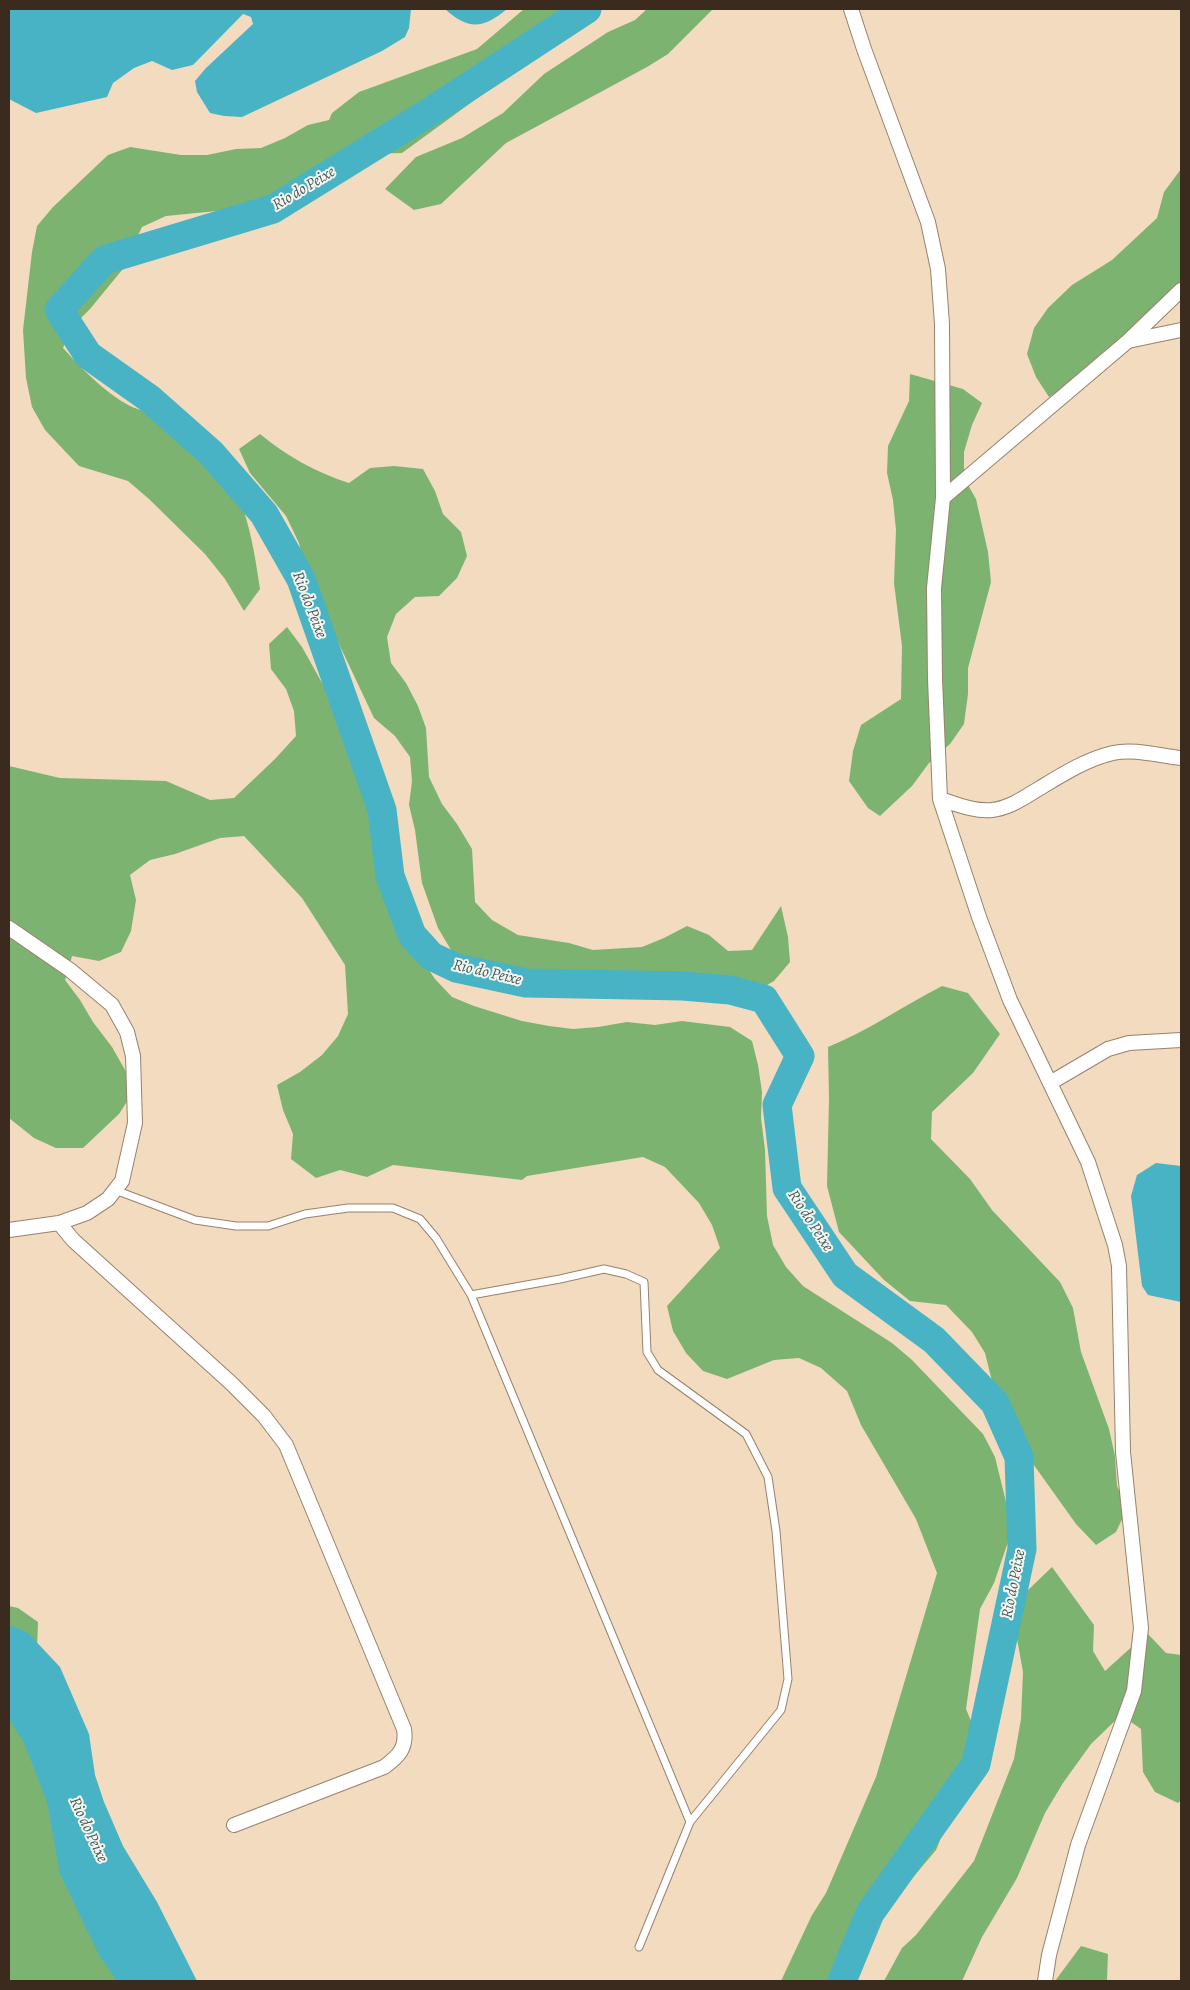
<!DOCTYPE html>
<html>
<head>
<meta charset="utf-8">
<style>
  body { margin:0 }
  #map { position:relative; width:1190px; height:1990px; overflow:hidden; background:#f3dbbf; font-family:Alegreya,serif }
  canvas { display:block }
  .frame { position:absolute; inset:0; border:10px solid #3b2a1e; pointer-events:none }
</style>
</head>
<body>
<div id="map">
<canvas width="1190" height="1990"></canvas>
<div class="frame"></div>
</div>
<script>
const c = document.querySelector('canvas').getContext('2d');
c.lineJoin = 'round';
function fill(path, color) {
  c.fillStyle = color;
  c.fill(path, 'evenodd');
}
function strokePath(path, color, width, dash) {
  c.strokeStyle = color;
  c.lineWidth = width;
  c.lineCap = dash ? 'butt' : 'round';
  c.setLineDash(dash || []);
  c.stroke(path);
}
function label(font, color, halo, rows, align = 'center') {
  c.font = font + ' Alegreya,serif';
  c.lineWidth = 4;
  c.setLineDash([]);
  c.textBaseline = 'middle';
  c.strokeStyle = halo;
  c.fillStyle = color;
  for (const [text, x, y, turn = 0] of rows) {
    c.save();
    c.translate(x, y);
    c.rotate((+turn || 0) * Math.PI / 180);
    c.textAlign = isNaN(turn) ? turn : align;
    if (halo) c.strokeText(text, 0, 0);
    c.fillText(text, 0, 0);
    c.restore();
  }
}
const forest = new Path2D(`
  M524,9H596L557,33L535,55L510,70L487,91L402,153L368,154L338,179L313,180L242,205L217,211L166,216L142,227L122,270L90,309L72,327L63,348C82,369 115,404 144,411C151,412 159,411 166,413C175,416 188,431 195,438C204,448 216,458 224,469C247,503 254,548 260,589L244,611L225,579L205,554L149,499L128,481L79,466L45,430L32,407L26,378L23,330L32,252L37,226L53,207L108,155L130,147L181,155H207L236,149L261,148L285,138L308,125L329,120L332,113L359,92L477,49Z
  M647,9H713L668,54L647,67L506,143L441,204L414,210L385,189L416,157L462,138L503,113L544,74L608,32L635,20Z
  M1181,169V284L1069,385L1049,397L1036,377L1027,354L1034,328L1048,308L1072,285L1112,260L1157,218L1164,192Z
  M910,374L963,389L982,403L972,425L964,452V478L976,499L988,552L991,582L968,668V694L964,724L950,744L929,763L912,786L880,816L868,808L849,781L853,751L861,725L901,699L902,646L894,583L896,530L893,500L887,473L888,446L909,401Z
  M260,434C287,456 315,472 349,483L370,468L394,466L423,469L435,491L443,514L461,532L467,556L457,578L439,596L415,597L396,614L387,637L391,663L406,683L418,706L426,728L429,777L442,804L457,824L472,849L475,902L492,920L518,935L569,943L593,950L642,947L664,938L687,926L709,935L728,951L752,950L781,906L788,937L790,962L774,981L751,994L727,996L702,993L629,997L601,994L493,980L469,968L451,950L438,928L422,883L415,830L409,805L412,781L410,757L395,736L374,718L305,572L299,543L286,516L250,473L239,449Z
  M287,627L302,647L340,715L361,764L365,791L373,813L375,842L383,864L392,916L435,979L452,997L474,1006L522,1021L549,1026L573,1029L598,1027L627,1022L655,1025L682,1021L730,1027L752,1041L758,1065L762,1092L761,1118L765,1150L767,1216L773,1245L786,1267L803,1286L892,1343L912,1360L983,1434L995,1457L1007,1506L1011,1533L994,1583L980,1609L966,1709L976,1733L978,1758L969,1784L959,1806L945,1828L936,1850L904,1888L885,1906L872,1927L848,1981H781L812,1915L826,1893L876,1777L937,1573L916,1519L861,1425L847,1391L821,1368L799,1358L774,1360L727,1379L703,1371L686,1353L673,1331L667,1306L720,1248L712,1225L699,1203L665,1167L643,1157L527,1176L522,1180L393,1165L367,1177L340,1170L316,1178L291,1159L293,1134L283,1110L277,1085L300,1072L322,1055L338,1036L348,1014L345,965L302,898L244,836L220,838L175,854L150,860L130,875L136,900L131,931L121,952L99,961L72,956L65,980L80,1000L93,1022L112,1047L125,1070L133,1092L119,1114L83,1148H56L34,1138L9,1118V766L60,778L166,781L210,800L234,798L275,759L296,736L294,711L286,689L271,669L269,644Z
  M942,986L968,993L1000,1034L973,1073L932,1112L931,1139L970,1179L992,1210L1060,1282L1073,1308L1081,1352L1109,1429L1115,1456L1117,1486L1127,1509L1116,1532L1096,1545L1076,1524L1016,1440L994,1389L985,1353L972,1332L946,1305L910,1301L884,1280L839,1232L827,1186L829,1099L828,1047C868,1031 903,1006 942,986Z
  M1052,1567L1094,1625L1093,1651L1105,1671L1147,1633L1166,1653L1181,1655V1800L1178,1803L1155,1792L1143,1772L1141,1729L1121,1715L1091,1744L1063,1783L1045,1813L1017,1878L982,1937L962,1981H884L902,1948L916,1935L974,1861L1014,1759L1021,1719L1023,1672L1014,1622L1025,1593Z
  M9,1606L18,1608L38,1622L37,1649L9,1658Z
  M9,1701L132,1981H9Z
  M1081,1946L1108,1954L1107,1981H1055Z`);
const water = new Path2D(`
  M9,9H411L409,28L405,37L382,51L242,117L224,116L210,113L197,92L195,81L206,68L253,24L251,17L243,14L193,65L172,70L152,61L134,68L113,83L107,97L36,113L9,99Z
  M445,9H507C483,29 468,30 445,9Z
  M1156,1163L1181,1166V1302L1148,1295L1142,1286L1131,1196L1137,1175Z
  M9,1625L28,1633L60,1667L89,1734L95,1775L104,1802L123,1846L157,1902L197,1981H117L99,1955L60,1874L47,1802L24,1743L9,1719Z`);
const river = new Path2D(`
  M587,9L436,108L273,209L104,260L59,310L88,355L150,399L211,453L264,514L301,579L382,810L390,876L412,935L431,956L456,968L526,983L683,986L730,990L764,999L800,1056L777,1105L787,1188L845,1275L934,1340L995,1403L1019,1457L1022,1549L976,1764L870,1913L842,1981`);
const service = new Path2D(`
  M115,1190L195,1220L236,1226H268L305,1214L348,1208H393L420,1219L436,1238L471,1295L690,1822
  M471,1295L560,1279L604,1269L626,1274L644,1282L647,1352L658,1370L746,1434L768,1477L776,1531L788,1679L781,1710L690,1822L639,1947`);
const minor = new Path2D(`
  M851,9L864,49L928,222L938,269L942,324L943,498L934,588L935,679L940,799L979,917L1010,1000L1088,1162L1115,1245L1119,1266L1123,1452L1141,1628L1134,1691L1078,1845L1049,1955L1045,1981
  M1128,341L1181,290
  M943,498L1128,341L1181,330
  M940,799C956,804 975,812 992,810C1010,808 1025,797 1040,788C1063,774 1087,759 1113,753C1134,748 1160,756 1181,758
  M9,928L70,970L112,1005L127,1032L133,1056L135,1123L122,1181L108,1199L87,1213L59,1223L9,1230
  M1050,1083L1108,1049L1129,1043L1181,1040
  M59,1223L73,1240L231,1383L264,1416L286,1445L404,1729C407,1748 399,1756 384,1767L234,1825`);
const waterNames = [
  ["Rio do Peixe",304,189,-31],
  ["Rio do Peixe",309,605,69],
  ["Rio do Peixe",487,973,13],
  ["Rio do Peixe",810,1221,57],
  ["Rio do Peixe",1014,1584,-79],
  ["Rio do Peixe",88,1830,65]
];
fill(forest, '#7db370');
fill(water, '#47b3c4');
strokePath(river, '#47b3c4', 29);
strokePath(service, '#97826e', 9);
strokePath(minor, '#97826e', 16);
strokePath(service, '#fff', 7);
strokePath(minor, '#fff', 14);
label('italic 16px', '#3f5a58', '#f6f6f2', waterNames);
</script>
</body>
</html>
